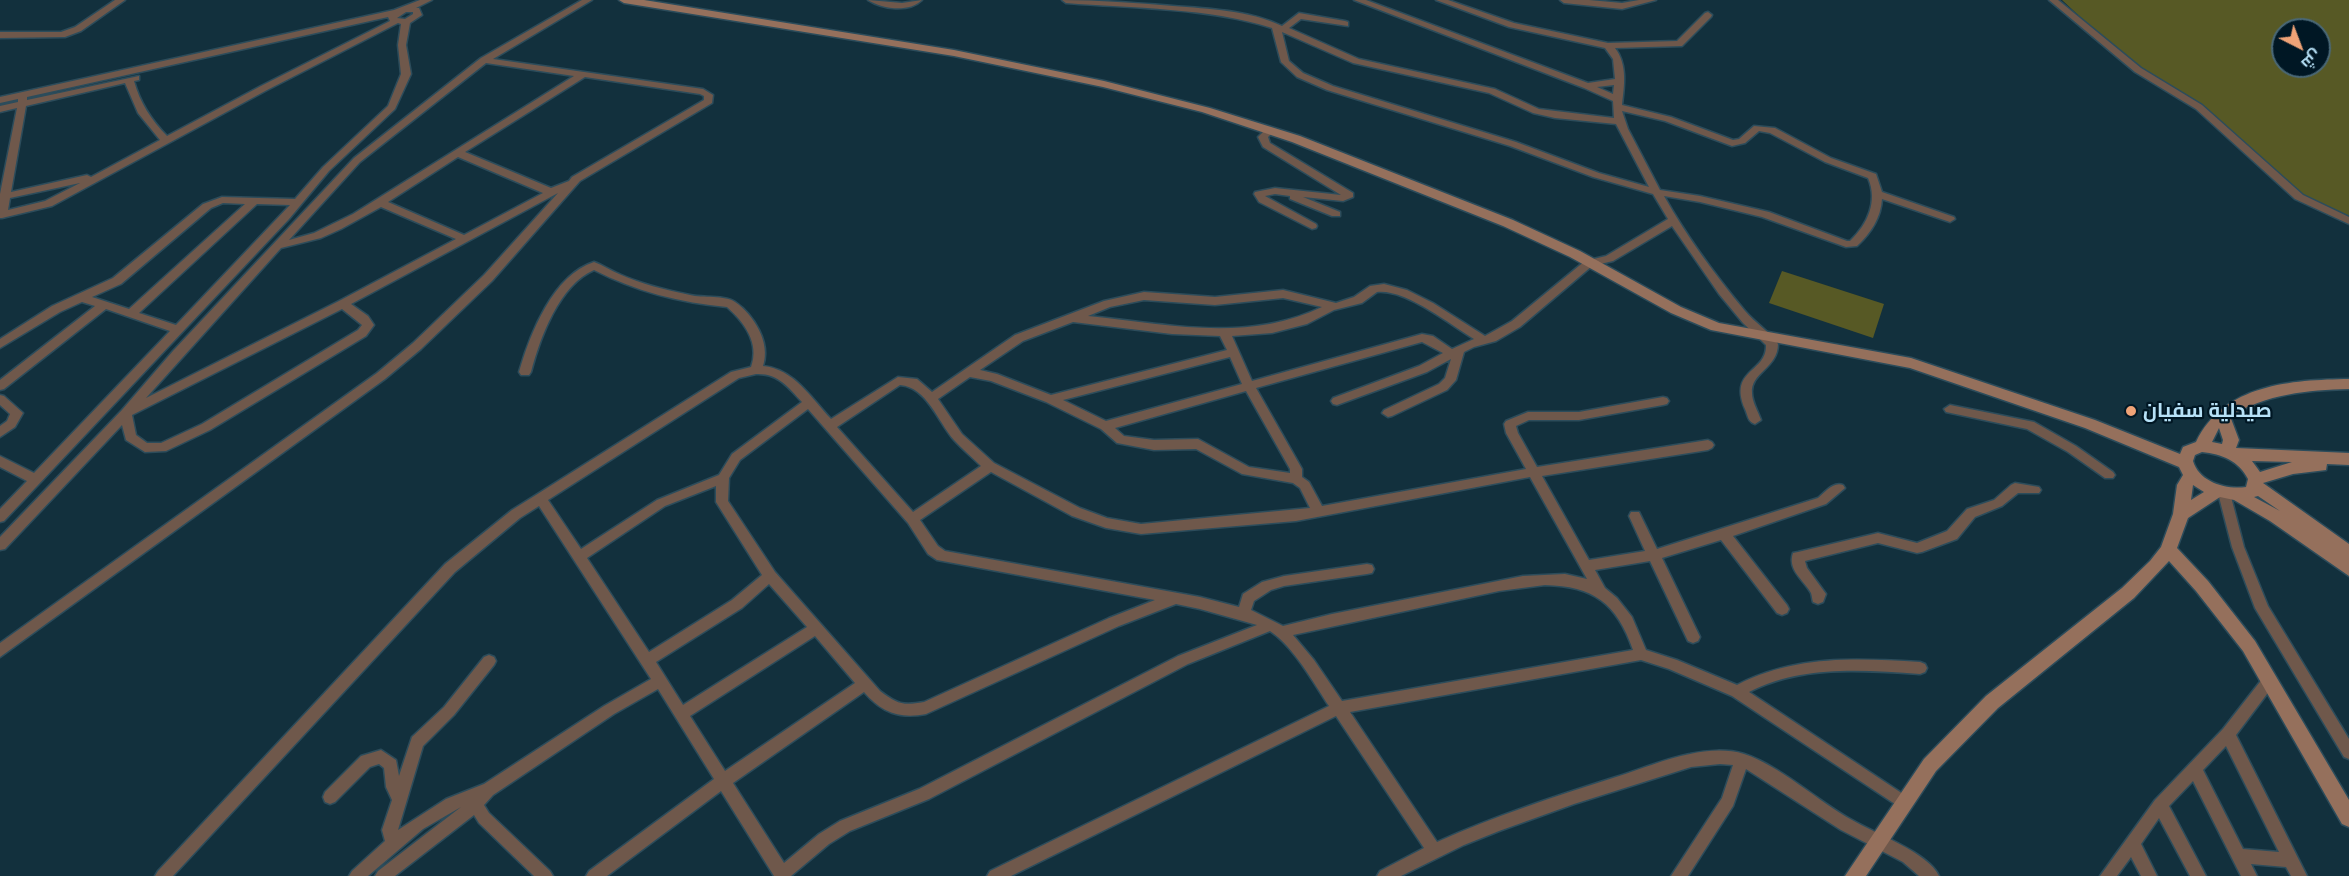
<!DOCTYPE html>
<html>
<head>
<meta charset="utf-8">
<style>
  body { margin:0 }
  #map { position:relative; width:2349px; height:876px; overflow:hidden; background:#12303d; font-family:Lato,Cairo,sans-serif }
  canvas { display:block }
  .north { position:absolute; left:2271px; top:18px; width:60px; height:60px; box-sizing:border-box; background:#001724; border:2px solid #496878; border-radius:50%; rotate:138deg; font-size:16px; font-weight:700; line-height:24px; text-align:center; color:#b6e1f7 }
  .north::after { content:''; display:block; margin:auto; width:21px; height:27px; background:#efa377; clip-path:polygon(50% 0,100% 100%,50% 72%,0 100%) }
</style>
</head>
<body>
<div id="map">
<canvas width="2349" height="876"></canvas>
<div class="north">ش</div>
</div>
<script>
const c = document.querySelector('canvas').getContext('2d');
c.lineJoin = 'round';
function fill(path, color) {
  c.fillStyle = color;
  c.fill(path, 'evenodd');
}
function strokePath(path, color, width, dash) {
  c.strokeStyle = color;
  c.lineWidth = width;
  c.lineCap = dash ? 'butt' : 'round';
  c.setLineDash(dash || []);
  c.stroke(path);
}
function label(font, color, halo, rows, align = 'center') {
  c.font = font + ' Lato,Cairo,sans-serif';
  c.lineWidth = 4.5;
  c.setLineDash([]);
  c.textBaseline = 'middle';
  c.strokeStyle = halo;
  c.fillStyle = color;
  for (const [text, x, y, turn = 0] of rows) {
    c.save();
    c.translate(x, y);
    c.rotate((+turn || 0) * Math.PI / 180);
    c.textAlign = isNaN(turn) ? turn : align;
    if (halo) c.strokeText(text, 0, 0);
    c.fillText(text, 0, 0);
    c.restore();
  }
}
const green = new Path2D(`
  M2062,0H2349V219L2303,200L2195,100L2134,67ZM2283,30H2319V66H2283Z
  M1782,271L1884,304L1873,338L1769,303Z`);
const street = new Path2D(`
  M115,0H125L81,31L65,37L0,38V32H61L75,27Z
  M420,0H432L416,8H419L422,15L410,23L406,45L411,74L395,109L329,171L289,219L4,521L0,522V509L27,481L0,467V456L34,473L170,331L106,309L4,389L0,390V380L95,306L82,302L60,312L0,348V339L52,306L113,278L203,204L222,197L295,199L323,167L388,106L401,74L398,45L401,24L398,23L267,90L52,206L2,218H0V194L17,108L0,112V106L18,102V99L0,103V97L394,10ZM406,12H413V14L405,19L397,18ZM388,17L390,21L261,86L167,136C151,120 140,103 134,81L139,80V76L27,100V97ZM125,83L138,113L160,140L91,177L87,175L11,192L26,106ZM80,183L45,201L8,210L10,198ZM223,203L245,204L129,309L92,297L121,284L211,208ZM257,204L290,205L176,325L139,313Z
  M582,0H592L493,59L703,89L713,95L712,103L580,181L492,281L421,349L385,379L0,657V643L377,373L413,343L484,275L558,193L351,304L368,316L374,325L366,336L210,430L166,451L145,452L126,440L122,425L5,549L0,550V537L122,410L173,351L354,158L481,58ZM486,63L574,76L353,214L314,233L289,240L360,162ZM585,77L700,94L704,96V100L572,177L569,181L551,188L465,152ZM458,157L543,193L464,235L388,202ZM381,207L456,239L339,301L146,398L281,248L321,238L341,229ZM342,309L362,325L358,330L202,424L161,443H147L136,435L132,415Z
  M868,0L902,3L922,0C909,13 882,9 868,0Z
  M1062,0C1099,0 1136,3 1173,6C1209,9 1249,10 1282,26L1299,13L1345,21L1348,22V26L1301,19L1289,28L1359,59L1495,89L1539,109L1614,118L1613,101L1584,88L1354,0H1366L1588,83L1615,79L1613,59L1605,48L1509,27L1436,0H1448L1514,23L1608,43L1677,41L1705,13L1708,12L1712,15L1711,17L1682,46L1615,48C1628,65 1624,87 1622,105L1671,117L1733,140L1739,139L1754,126L1775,128L1831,158L1876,174L1882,192L1954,217L1955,219L1950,222L1882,199C1881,218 1870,234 1857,246L1846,247L1762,217L1700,202L1664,196C1687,237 1715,275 1745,311C1755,323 1769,331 1778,344C1778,368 1750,373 1752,393C1752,402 1758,411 1761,420L1755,424C1748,422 1748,416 1745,409C1728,369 1767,373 1766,345L1743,323L1719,294L1672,226L1613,261L1592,266L1520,327L1496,341L1474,347L1464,352L1456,380L1447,390L1392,416L1388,417L1382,413L1384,410L1439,384L1445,378L1451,359L1427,372L1337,405L1333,404L1331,401L1333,398L1419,366L1443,353L1422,342L1256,388L1302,469V477L1309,482L1322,506L1526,469L1506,433L1504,424L1506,421L1528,412H1579L1663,397L1667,398L1669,401L1667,404L1663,405L1579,420H1529L1516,426L1518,433L1537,467L1708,440L1712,442L1714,445L1712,448L1708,450L1542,476L1589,560L1645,551L1629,516L1631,512H1639L1657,549L1818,498C1825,492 1834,481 1843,485L1845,488L1826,504L1733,536L1787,605L1789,609L1787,613L1782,615L1777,613L1721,540L1662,558L1700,637L1698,641L1693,643L1688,641L1650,561L1595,570L1605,588L1617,598L1632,617L1646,650L1677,660L1737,685C1795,655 1856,658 1920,662L1925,664L1927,668L1925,672L1920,674C1863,670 1802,665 1749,692L1909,798L1911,803L1909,808L1904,810L1732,696L1669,669L1641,660L1350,712L1437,842C1495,816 1556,796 1616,777C1641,769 1665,759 1690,754C1707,750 1728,749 1744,754C1779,765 1819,802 1852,820C1874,833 1929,853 1939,876H1919L1903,862L1841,830L1746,769L1733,806L1688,876H1671L1722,798L1733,765L1720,764L1691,767L1574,804L1499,831L1464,845L1401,876H1377L1380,871L1424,848L1336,716L1011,876H987L990,871L1329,706C1313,682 1294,647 1270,631L1188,664L929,799L850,831L829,844L791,876H774L721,791L607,876H586L589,871L714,779L658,689L614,714L493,795L484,805L489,813L550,871L553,876H534L479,823L474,815L395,876H375L378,871L461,807L423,829L368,876H349L352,871L385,841L382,830L392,800L386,787L384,768L379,764L370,767L335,802L330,804L325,802L323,797L325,792L361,756L381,750L396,760L399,776L412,737L444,707L484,657L489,655L494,657L496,661L494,665L454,715L423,746L398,830L446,799L484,784L604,706L651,679L539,506L520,518L455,572L173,876H155L158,871L445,564L512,510L536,495L731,372L751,367C760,343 744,322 727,307C681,303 635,291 594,270C559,285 540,338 531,372L529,375H521L519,372C530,334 553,275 594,262C603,265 611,271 619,274C641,284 666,290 690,295C702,298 726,295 735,302C754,315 771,343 763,366C794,369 811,398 831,419L898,377L917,379L932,392L1015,335L1104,301L1144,292L1215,297L1283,290L1336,303L1354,297L1370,286L1384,284L1407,290L1433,303L1485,336L1512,321L1585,261L1606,256L1668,219L1653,194L1593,177L1510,146L1327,90L1297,77L1281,62L1272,28C1211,8 1131,8 1066,3ZM1282,32L1353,63L1489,93L1533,113L1555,118L1616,124L1649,187L1599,173L1516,142L1333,86L1303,73L1289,61ZM1614,85L1613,94L1597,87ZM1622,111L1665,121L1732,146L1745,143L1759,131L1770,133L1825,162L1868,178C1878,201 1868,224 1850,241H1847L1769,212L1700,196L1660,190L1628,129ZM1377,292C1406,289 1449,324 1474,339L1452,349L1433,336L1422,334L1252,381L1232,336L1272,333L1307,324L1334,310L1362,303ZM1283,298L1322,307C1247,343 1167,324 1088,316L1110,307L1144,300L1215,305ZM1073,322L1172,334L1220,336L1227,350L1051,395L997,374L980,370L1023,341ZM1230,357L1242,384L1106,421L1063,400ZM756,374C778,373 788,387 802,402L732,454L719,475L657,500L581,549L548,500L739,378ZM970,377L991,381L1046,402L1101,429L1117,443L1154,450L1196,449L1242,474L1293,483L1300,488L1310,508L1141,524L1107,518L1080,508L994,463L962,434L938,399ZM900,385C927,387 938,422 954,440C962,449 972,457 981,466L913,512L837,427ZM1246,391L1290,469V473L1249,467L1198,439L1154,440L1124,436L1115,428ZM808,409L908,523L928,554L937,560L1155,600L1109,618L924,702C903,706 897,704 880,691L775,572L728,501L729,478L740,460ZM991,472L1072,516L1106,528L1141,534L1296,521L1530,477L1587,579L1565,574L1523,576L1332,614L1283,626L1251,610L1254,601L1271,590L1284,586L1367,574L1372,573L1374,569L1372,565L1367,564L1284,576L1262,582L1243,594L1239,607L1200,597L945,551L938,546L920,520ZM716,486V502L762,575L732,600L649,652L587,558L665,506ZM769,584L807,627L683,705L656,662L742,608ZM1545,585C1593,586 1617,603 1633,650L1342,701L1314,660L1293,635L1499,591ZM1176,604L1200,609L1257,625L1178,656L919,789L840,821L819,834L784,863L733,783L864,692C882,713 900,719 926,714L1119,626ZM815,636L855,683L725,771L690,716Z
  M1560,0H1589L1622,3L1639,0H1656L1622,9L1564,3Z
  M2049,0H2058L2141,68L2202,105L2303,195L2349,217V224L2295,199L2196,109L2135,72Z
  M1270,127L1275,130L1268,137L1270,143L1353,193V197L1343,201L1303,197L1340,212V216H1332L1290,199V196L1275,194L1265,196L1316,224L1317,226L1316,228L1312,229L1259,202L1254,194L1255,192L1275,188L1341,195L1263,147L1258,137L1267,128Z
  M0,395L4,396L23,413L15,427L0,437V426L7,421L10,414L0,405Z
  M1950,405L2034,422L2076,446L2113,472L2115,475L2113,478H2105L2068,452L2027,429L1946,412L1944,409Z
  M2015,483L2039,487L2041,490L2039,493H2018L2002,506L1975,517L1957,539L1922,552L1917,553L1878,543L1805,561L1807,568L1826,594L1823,602L1818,604L1813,602C1812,599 1812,596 1811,593C1804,580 1787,570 1793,553L1798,552L1878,533L1917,543L1947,531L1967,509L1994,500L2011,485Z
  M2224,488L2228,490L2230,493L2244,547L2268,606L2349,739V759L2344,757L2255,608L2232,547L2218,493L2220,490Z
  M2268,676L2273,678L2275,682L2273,686L2236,735L2307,876H2291L2286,867L2251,864L2257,876H2241L2193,781L2169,806L2206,876H2190L2159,818L2141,844L2157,876H2141L2131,857L2117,876H2100L2155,800L2223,729L2263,678ZM2226,746L2279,852L2243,849L2203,770Z`);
const secondary = new Path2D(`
  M619,0H644L954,50L1104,81L1210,108L1300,136L1513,220L1580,251L1681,307L1719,323L1911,358L2095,420L2180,454L2183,447L2196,442C2224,384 2291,380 2349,379V389C2307,390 2267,394 2230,416L2239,440L2236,448L2349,453V465L2327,464L2326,470L2293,474L2263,483L2349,544V576L2270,521L2234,500L2220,497L2188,518L2177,548L2208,581L2255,641L2349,800V827L2342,824L2243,651L2196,591L2169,561L2134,598L1998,708L1936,771L1866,876H1845L1924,759L1986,696L2122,588L2150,561L2161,547L2173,514L2177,485L2183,475L2179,467L2085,428L1910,368L1711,330L1671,313L1570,257L1503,226L1292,142L1202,112L1103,87L954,56L624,3ZM2219,428L2223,440L2222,444L2212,442ZM2202,452C2222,454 2239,461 2248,479L2246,487C2226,490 2199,482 2193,461L2195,455ZM2252,461L2292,462L2260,472ZM2193,485L2204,492L2191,500ZM2258,496L2280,511L2254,497Z`);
const markers = [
  [2131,411,6,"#efa377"]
];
const poiNames = [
  ["صيدلية سفيان",2143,411]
];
fill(green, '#575925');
strokePath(street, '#2c4c5b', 3);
strokePath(secondary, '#2c4c5b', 3);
fill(street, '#6f584b');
fill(secondary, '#95705c');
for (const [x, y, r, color] of markers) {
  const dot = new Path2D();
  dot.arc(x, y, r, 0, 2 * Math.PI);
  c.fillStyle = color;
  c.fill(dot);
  strokePath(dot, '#001724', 2);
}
label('bold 20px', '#b6e1f7', '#001724', poiNames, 'left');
</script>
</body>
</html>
